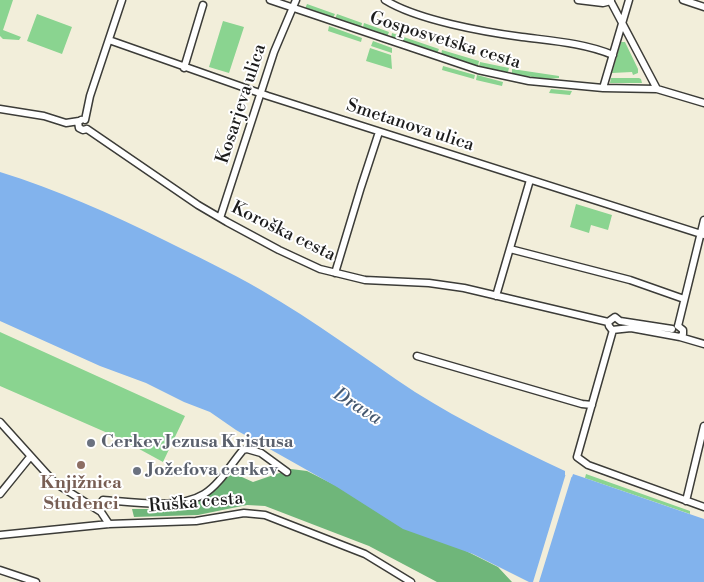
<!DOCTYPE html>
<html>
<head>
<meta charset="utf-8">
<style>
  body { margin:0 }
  canvas { display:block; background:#f2eeda }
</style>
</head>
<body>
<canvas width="704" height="582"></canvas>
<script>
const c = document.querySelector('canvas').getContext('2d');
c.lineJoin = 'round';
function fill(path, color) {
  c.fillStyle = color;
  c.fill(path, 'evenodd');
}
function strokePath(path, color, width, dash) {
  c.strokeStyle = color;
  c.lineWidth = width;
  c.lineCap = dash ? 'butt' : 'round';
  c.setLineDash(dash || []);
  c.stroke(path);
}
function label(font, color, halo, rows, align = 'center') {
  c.font = font + ' "Libre Bodoni",serif';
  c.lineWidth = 4;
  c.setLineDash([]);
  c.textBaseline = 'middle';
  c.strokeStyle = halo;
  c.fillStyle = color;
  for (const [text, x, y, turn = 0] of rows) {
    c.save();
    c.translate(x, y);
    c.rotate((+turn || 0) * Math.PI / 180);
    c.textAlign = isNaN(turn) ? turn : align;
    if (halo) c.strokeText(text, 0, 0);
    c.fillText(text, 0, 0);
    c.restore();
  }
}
const green = new Path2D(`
  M0,0H13L3,30L21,37L19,40L3,39L0,36Z
  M307,4L335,14L333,18L305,9Z
  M37,14L72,27L62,54L27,41Z
  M337,14L362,23L361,28L335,19Z
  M223,21L244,27L229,73L209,67Z
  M364,23L389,32L387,37L363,27Z
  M329,26L362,38L361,42L328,31Z
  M392,33L439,49L437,54L391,38Z
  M373,41L392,48V53L371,46Z
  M621,42H625L638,69V73L633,75L632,72L612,73Z
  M370,48L391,55L392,69L366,61Z
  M442,50L479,61L478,66L441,55Z
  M480,62L509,68L508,72L506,73L479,67Z
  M443,66L475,75L474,79L442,70Z
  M512,69L559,76V78L547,79L512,74Z
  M477,75L503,82L502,86L476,80Z
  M611,78H639L641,79L642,83H610Z
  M551,89L572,91L570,95L549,93Z
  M576,204L612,215L608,230L591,225L589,233L570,227Z
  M0,332L185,416L163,462L119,438L0,386Z
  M586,474L690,511V514L585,478Z`);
const forest = new Path2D(`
  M291,469L307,471L498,567L512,582H437L369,546L265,506L247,505L198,515L134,517L132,509H170L199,501L233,473L253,482Z`);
const water = new Path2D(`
  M0,172C56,189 111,214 164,240C196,256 230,272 261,290C315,321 364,358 415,392C463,422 514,447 565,471V475L572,477L573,474L585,478L704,519V582H529L473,554L403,529L337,487L236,430L210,412L184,402L146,383L100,366L0,321Z`);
const pier = new Path2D(`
  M567,470L568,473L571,474L573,472L539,582H533Z`);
const minor = new Path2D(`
  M270,0L478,70L529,81L603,88L657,89L704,103
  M385,0C417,20 484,32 522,37C553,41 584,43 613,55
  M578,0L603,3L611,1
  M610,0L657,89
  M683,0L704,7
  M109,40L268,96L704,235
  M184,68L203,5
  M603,88L629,0
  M0,109L44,116L66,123L79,121
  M81,120L78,122L79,128L83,130L87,129
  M85,120L90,96L122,0
  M87,129L198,205L227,222L279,250L320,269L365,280L429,283L464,288L608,322
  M220,218L274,52L296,0
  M510,249L630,280L684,299
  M335,273L361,187L379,132
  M496,296L530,180
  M678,326L704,220
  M678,326L683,330V334L680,337
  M672,329L620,321L615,317L608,322L609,326L612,330L631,328L680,337L704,344
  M613,330L577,457L588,465L704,507
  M417,356L582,404L592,405
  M0,422L55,483L101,512L109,524
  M0,494L30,457
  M686,501L704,426
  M97,509L103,500C132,502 178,510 204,494C220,484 231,464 243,450L247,449L261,453L287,472
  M0,535L109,524L196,521L244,513L265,515L365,554L411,582
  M0,570L36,582`);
const markers = [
  [91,443,5,"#6b7280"],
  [81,465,5,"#8d6e63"],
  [137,471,5,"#6b7280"]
];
const streetNames = [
  ["Gosposvetska cesta",445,41,17],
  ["Kosarjeva ulica",242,104,-72],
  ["Smetanova ulica",410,126,18],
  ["Koroška cesta",283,232,26],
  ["Ruška cesta",196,503,-5]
];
const worshipNames = [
  ["Cerkev Jezusa Kristusa",101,443],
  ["Jožefova cerkev",147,471]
];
const educationNames = [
  ["Knjižnica",81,484],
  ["Studenci",81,505]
];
const waterNames = [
  ["Drava",357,407,32]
];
fill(green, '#8ad490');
fill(forest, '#6fb67a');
fill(water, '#82b3ed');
fill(pier, '#f2eeda');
strokePath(minor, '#3c3c38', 9);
strokePath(minor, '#fff', 6);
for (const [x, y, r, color] of markers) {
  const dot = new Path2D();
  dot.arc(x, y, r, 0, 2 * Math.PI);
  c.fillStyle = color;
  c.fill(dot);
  strokePath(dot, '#fff', 2);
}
label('18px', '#1c1c1c', '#fff', streetNames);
label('bold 18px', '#5b616d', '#fff', worshipNames, 'left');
label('bold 18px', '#785e54', '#fff', educationNames);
label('italic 19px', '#455870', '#fff', waterNames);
</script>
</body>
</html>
